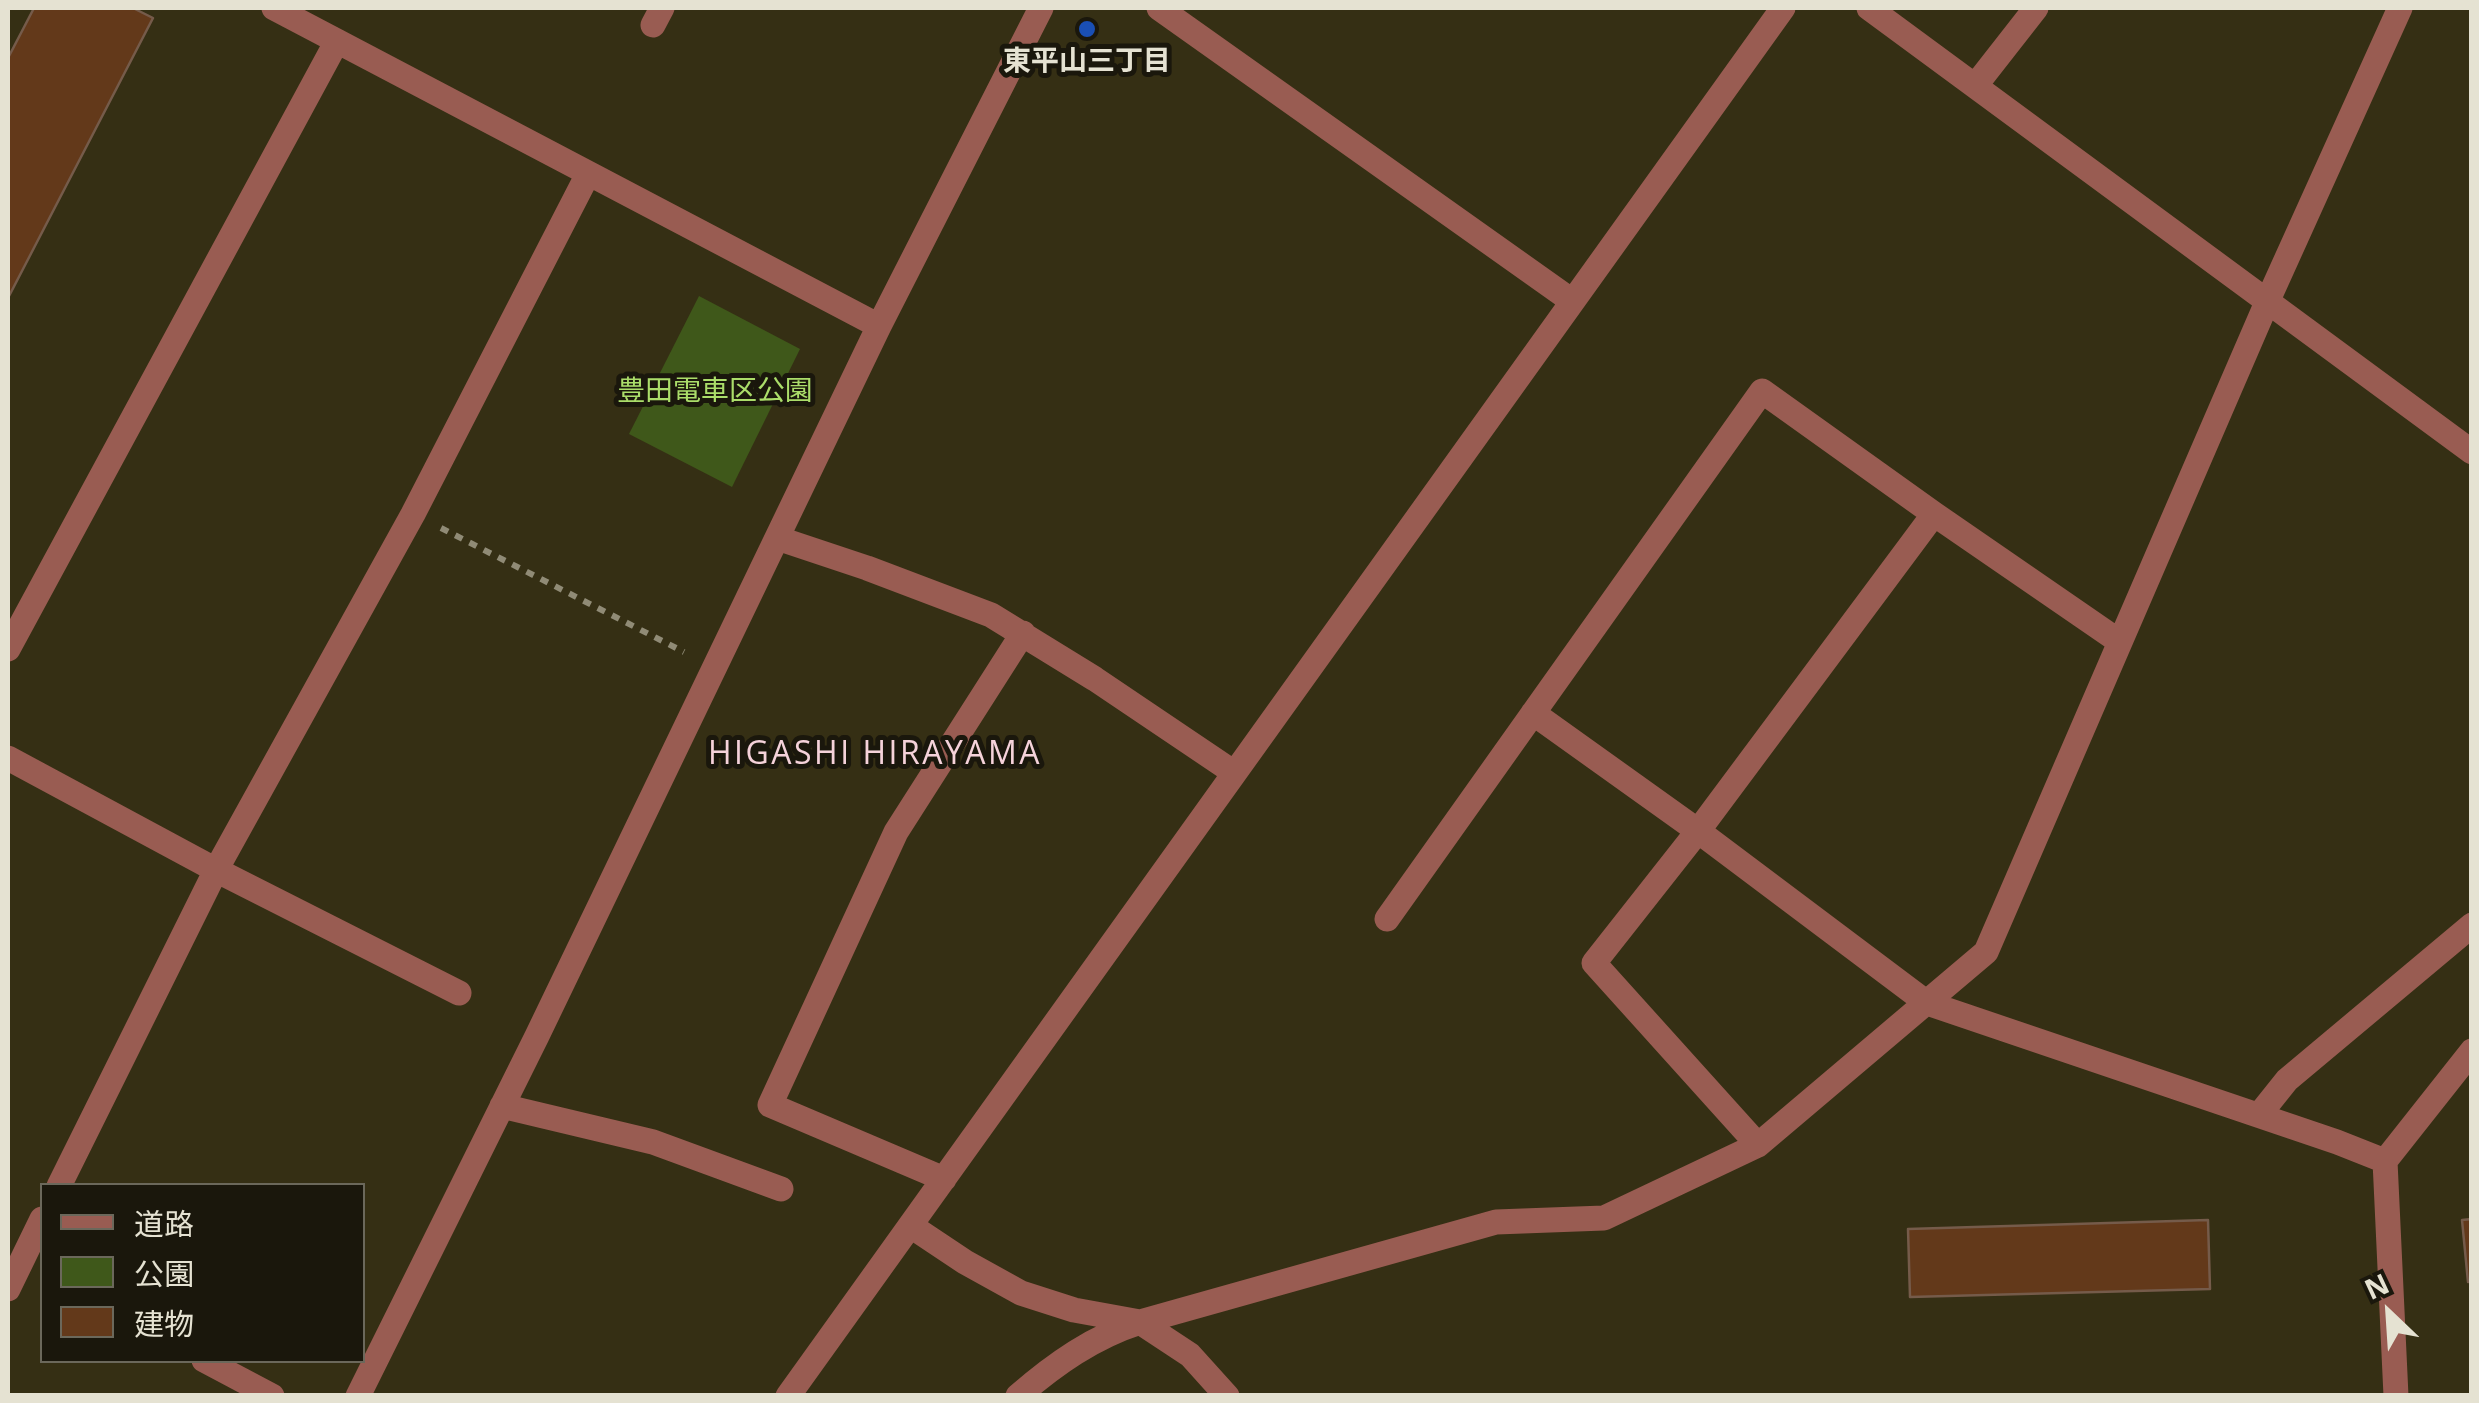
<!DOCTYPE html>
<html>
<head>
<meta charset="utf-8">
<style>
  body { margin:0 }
  #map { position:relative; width:2479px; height:1403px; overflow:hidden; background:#352f14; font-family:"Open Sans","Noto Sans JP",sans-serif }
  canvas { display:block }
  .frame { position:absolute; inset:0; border:10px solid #e5e2d2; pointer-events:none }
  .legend { position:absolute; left:40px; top:1183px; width:325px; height:180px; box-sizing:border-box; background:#1a170c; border:2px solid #6b685b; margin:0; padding:12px 18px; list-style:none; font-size:30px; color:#e5e2d2 }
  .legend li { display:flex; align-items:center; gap:20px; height:50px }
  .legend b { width:50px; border:2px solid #6b685b }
  .north { position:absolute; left:2339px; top:1263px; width:100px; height:100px; -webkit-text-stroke:8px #1a170c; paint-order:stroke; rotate:335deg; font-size:28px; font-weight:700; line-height:40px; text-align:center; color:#e5e2d2 }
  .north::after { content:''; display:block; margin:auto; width:35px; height:45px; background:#e5e2d2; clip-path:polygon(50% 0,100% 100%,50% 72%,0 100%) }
</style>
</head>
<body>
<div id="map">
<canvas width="2479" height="1403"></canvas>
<div class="frame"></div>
<ul class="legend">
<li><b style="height:12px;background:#995c52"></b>道路</li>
<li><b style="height:28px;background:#3f581a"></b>公園</li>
<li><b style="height:28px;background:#63391a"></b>建物</li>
</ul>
<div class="north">N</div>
</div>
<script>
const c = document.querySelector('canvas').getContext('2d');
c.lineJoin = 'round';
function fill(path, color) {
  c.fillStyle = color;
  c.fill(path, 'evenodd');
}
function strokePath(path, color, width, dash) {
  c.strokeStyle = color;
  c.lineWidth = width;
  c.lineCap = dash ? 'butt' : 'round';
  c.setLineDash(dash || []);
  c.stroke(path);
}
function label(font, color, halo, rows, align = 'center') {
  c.font = font + ' "Open Sans","Noto Sans JP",sans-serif';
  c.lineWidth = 10;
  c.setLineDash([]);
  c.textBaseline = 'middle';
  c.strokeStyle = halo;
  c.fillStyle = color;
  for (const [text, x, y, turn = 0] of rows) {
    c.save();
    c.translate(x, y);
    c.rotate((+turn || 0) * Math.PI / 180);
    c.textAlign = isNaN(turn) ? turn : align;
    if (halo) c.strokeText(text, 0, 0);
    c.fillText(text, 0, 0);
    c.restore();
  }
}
const green = new Path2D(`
  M699,296L800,349L732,487L629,434Z`);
const building = new Path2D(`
  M34,8H133L153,18L8,298V58Z
  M2472,1219V1281L2468,1282L2462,1220Z
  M2208,1220L2210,1289L1910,1297L1908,1229Z`);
const path = new Path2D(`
  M441,528L684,652`);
const minor = new Path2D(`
  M274,8L879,326
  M1159,8L1572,301
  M1869,8L2472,452
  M653,25L662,8
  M1975,86L2036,8
  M777,538L867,568L991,615L1095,679L1233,772
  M8,649L337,41
  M1533,713L1698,831L1927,1003L2337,1142L2385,1161
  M8,758L216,870L459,993
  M1387,919L1762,391L1934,514L2120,642
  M502,1106L653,1142L781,1189
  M2259,1115L2287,1080L2472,925
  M1758,1145L1594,963L1698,831L1934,514
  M944,1179L770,1105L896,832L1023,633
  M59,1186L216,870L413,514L588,174
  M911,1226L965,1262L1021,1293L1074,1310L1140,1322L1190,1355L1227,1396
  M8,1289L42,1219
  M204,1360L272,1396
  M358,1396L537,1036L879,326L1041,8
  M788,1396L1783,8
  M1018,1396C1055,1364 1093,1337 1140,1322L1496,1222L1604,1218L1758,1145L1986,952L2268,300L2400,8
  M2396,1396L2385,1161L2472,1051`);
const markers = [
  [1087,29,10,"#1a4fb4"]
];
const poiNames = [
  ["東平山三丁目",1087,62]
];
const parkNames = [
  ["豊田電車区公園",715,392]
];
const quarterNames = [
  ["HIGASHI HIRAYAMA",875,755]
];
fill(green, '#3f581a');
fill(building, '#63391a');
strokePath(building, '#755b4a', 2.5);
strokePath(path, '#908b76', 6, [8, 8]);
strokePath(minor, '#995c52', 25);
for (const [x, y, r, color] of markers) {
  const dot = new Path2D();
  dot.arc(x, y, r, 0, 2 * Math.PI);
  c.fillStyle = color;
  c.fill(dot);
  strokePath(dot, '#1a170c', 4);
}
label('bold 28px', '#e5e2d2', '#1a170c', poiNames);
label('28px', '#abdd6a', '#1a170c', parkNames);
c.letterSpacing = '2.5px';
label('32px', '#f5d2da', '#1a170c', quarterNames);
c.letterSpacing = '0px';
</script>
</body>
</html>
